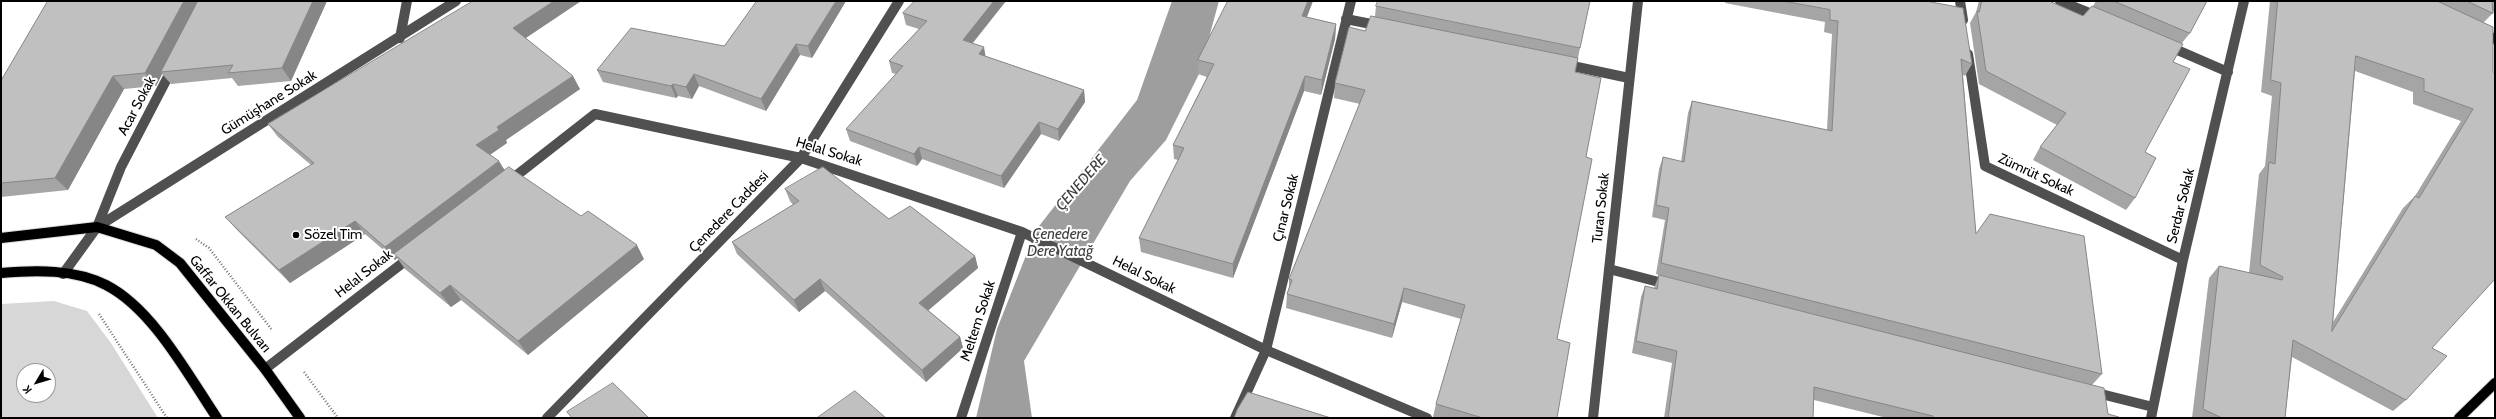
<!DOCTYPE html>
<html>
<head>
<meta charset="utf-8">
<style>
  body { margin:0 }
  #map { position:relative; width:2496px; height:419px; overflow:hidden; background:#fff; font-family:Cabin,sans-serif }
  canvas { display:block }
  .frame { position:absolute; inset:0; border:2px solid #000; pointer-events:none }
  .north { position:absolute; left:16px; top:363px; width:40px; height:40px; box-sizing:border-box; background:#fff; border:1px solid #999; border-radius:50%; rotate:232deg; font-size:11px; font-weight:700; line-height:16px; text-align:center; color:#000 }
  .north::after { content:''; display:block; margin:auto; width:14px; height:18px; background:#000; clip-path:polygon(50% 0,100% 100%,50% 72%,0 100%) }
</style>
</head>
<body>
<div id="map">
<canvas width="2496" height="419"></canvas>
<div class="frame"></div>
<div class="north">K</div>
</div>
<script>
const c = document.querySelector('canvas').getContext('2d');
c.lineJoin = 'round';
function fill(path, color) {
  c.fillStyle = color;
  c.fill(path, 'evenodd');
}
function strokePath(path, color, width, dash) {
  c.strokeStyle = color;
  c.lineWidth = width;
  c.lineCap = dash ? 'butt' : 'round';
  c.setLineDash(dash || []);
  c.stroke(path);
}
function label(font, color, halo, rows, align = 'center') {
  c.font = font + ' Cabin,sans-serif';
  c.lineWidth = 4;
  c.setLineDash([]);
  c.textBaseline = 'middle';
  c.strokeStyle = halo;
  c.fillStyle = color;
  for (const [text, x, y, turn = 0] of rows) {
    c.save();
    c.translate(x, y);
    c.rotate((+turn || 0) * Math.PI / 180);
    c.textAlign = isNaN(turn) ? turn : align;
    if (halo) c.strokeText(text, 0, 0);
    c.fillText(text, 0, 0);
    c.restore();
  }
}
const green = new Path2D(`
  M54,301L87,311L111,343L158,418H1V304ZM24,371H48V395H24Z`);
const water = new Path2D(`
  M1172,1H1219L1199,74L1166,140L1130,181L1024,361L1032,418H976L997,329L1036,230L1137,100Z`);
const path = new Path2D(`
  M196,239L209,248L272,330
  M99,314L167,418
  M304,372L338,418`);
const minor = new Path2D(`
  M1960,1L1963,20
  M2060,1L2099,17
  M1346,19L1381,26
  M400,38L407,1
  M2168,46L2228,72
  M1968,54L1985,166L2183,260
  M1563,64L1629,78
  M508,182L595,114L801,158L1022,232L1266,350L1427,418
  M97,227L456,1
  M1609,269L1670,285
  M63,274L97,227L121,167L173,67
  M265,369L413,255
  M2093,392L2153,407
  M547,418L801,158L899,1
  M961,418L1022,232
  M1235,418L1266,350L1351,1
  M1593,418L1638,1
  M2151,418L2183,260L2244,1`);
const major = new Path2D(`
  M2480,32L2495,39
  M1,238L97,227L156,245L180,263L265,369L300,418
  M1,273C35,270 75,269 106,285C153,309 188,375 217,418
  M2459,418L2495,383`);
const wall = new Path2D(`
  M48,1H327L291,81L238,86L232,78L171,84L162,74L156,86L124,89L68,190L1,197V81Z
  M581,1L526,38L580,89L506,140L507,143L490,155L505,170L644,259L528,355L461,300L451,307L405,269L397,258L395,260L365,234L290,283L237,230L225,217L311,165L278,137L268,124Z
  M846,1L812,58L800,55L766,111L699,86L692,99L678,96L676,98L603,82L597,70L724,46Z
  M915,1H1006L973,43L985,56L1084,90L1085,102L1059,141L1041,134L1004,188L922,159L917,166L850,141L846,129L896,74L892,73L889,61L919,29L906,25L903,13Z
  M1228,1H1313L1307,17L1336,24L1335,39L1321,95L1304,91L1233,278L1141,252L1139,238L1178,160L1174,159L1173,145L1207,77L1198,74V60Z
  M1726,1H1926L1972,64L1965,76L1963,75L1976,234L2102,374L2092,385L2108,414L2119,418H1887L1814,400L1813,418H1664L1672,363L1632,353L1641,297L1645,286L1654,288L1659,275L1926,343L1656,274L1665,220L1652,217L1659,169L1663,157L1681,162L1688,113L1692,101L1827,130L1832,34L1824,32L1825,22L1725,3Z
  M1979,1H2049L2083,16L2093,6L2096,1H2207L2190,33L2182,43L2173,62L2145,152L2135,198L2126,210L2033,160L2040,147L2057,125L1979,84L1970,23L1976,12Z
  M2270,1H2495V12L2493,11V13L2483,23L2493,27L2432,348L2406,400L2393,411L2292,357L2285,418H2192L2209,278L2219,266L2249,273L2259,174L2265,166L2272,96L2261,92ZM2355,71L2413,92V104L2461,121L2415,196L2403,208L2333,322Z
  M1376,6L1580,48L1578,58L1575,72L1586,157L1557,339V418H1435L1433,417L1436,404L1461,319L1402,302L1392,338L1286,308L1287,294L1289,287V279L1360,104L1334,98L1335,83L1365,31L1375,16Z
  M785,189L889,219L975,256L978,268L928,310L960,337L963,348L926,382L825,291L799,312L737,254L732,242L793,205L790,201Z`);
const shadedWall = new Path2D(`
  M184,1H201L161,72L162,74L156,86L145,73Z
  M313,1H327L291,81L282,68Z
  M554,1H581L521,41L513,28Z
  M836,1H846L812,58L808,46Z
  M994,1H1006L965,52L963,40Z
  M1308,1H1313L1301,31L1302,16Z
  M1336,24L1335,39L1321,95L1322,80Z
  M796,44L800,55L766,111L761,99Z
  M984,47L986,59L979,54Z
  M694,74L699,86L692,99L686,87Z
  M113,76L124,89L68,190L55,178Z
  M573,76L580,89L506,140L507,143L485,158L476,145L497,127Z
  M1305,76L1304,91L1233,278V264Z
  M673,84L678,96L676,98L671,86Z
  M1084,90L1085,102L1059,141L1058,129Z
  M1039,122L1041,134L1004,188L1001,176Z
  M919,147L922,159L917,166L914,154Z
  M499,161L507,174L394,254L397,258L395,260L385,247Z
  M355,221L365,234L290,283L279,270Z
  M637,245L644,259L528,355L518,341Z
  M975,256L978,268L923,315L919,303Z
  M820,279L825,291L799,312L794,300Z
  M450,285L461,300L451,307L440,293Z
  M1404,288L1402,302L1392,338L1394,324Z
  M960,337L963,348L926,382L922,370Z`);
const building = new Path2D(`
  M48,1H184L145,73L113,76L55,178L1,183V81Z
  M198,1H313L282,68L228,73L233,65L161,72Z
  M473,1H554L513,28L573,76L497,127L499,130L476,145L499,161L385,247L355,221L279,270L225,217L314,163L268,124Z
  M757,1H836L808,46L796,44L761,99L694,74L686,87L673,84L671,86L597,70L631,28L724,46Z
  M915,1H994L963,40L984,47L979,54L1084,90L1058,129L1039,122L1001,176L919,147L914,154L846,129L903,66L889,61L927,21L903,13Z
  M1228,1H1308L1302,16L1336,24L1322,80L1305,76L1233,264L1139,238L1184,148L1173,145L1214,64L1198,60Z
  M1378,1H1590L1580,48L1376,6Z
  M1783,1H1926L1963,8L1972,64L1961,59L1976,234L1990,214L2084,236L2102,374L1661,263L1669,208L1656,205L1663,157L1684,162L1692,101L1832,131L1838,21L1830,20V10Z
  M1982,1H2049L2083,16L2092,6L2183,44L2173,62L2190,69L2145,152L2156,158L2135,198L2040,147L2066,113L1986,71L1977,11L1979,12Z
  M2114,1H2207L2190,33Z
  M2278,1H2437L2493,27V72L2495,73V279L2432,348L2447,356L2406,400L2293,340L2285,418H2222L2203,409L2219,266L2282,280L2283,277L2260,265L2269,162L2275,164L2281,83L2271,80ZM2356,56L2424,79V91L2473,109L2419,198L2415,196L2332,331Z
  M2467,1H2492L2493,13Z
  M1371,16L1578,58L1575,72L1601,78L1586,157L1592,159L1557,339L1570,343L1557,418H1483L1436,404L1465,305L1404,288L1394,324L1287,294L1292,280L1289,279L1365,90L1335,83L1349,27L1365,31Z
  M509,167L581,216L588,211L637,245L518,341L450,285L440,293L394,254Z
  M823,167L889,219L910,206L975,256L919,303L960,337L922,370L820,279L794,300L732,242L799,201L785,189Z
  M1659,275L2104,388L2108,414L2119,417V418H1933V416L1814,387L1813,418H1668L1677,351L1636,341L1645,286L1657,289Z
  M613,383L649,418H572L567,412Z
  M855,391L886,418H817Z
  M1248,392L1331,418H1234L1237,410Z`);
const markers = [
  [296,235,4,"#000"]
];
const streetNames = [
  ["Gümüşhane Sokak",269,103,-32],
  ["Acar Sokak",137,106,-62],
  ["Helal Sokak",829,152,17],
  ["Zümrüt Sokak",2036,175,25],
  ["Serdar Sokak",2181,206,-76],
  ["Çınar Sokak",1286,208,-76],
  ["Turan Sokak",1601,208,-84],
  ["Çenedere Caddesi",729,212,-46],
  ["Helal Sokak",364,274,-38],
  ["Helal Sokak",1144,275,26],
  ["Gaffar Okkan Bulvarı",230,304,51],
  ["Meltem Sokak",978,321,-72]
];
const poiNames = [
  ["Sözel Tim",304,235]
];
const waterNames = [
  ["ÇENEDERE",1081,183,-49],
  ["Çenedere",1060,235],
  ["Dere Yatağ",1060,252]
];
fill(green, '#d7d7d7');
fill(water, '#9e9e9e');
strokePath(major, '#dbdbdb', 12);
strokePath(path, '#727272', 2.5, [1, 2]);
strokePath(minor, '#505050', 10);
strokePath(major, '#000', 10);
fill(wall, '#a5a5a5');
fill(shadedWall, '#868686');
fill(building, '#c0c0c0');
strokePath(building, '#868686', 1);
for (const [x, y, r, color] of markers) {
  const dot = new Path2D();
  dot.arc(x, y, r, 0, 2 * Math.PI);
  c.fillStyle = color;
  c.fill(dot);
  strokePath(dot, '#fff', 1.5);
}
label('14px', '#000', '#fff', streetNames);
label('14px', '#000', '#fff', poiNames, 'left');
label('italic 15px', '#3f3f3f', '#fff', waterNames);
</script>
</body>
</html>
